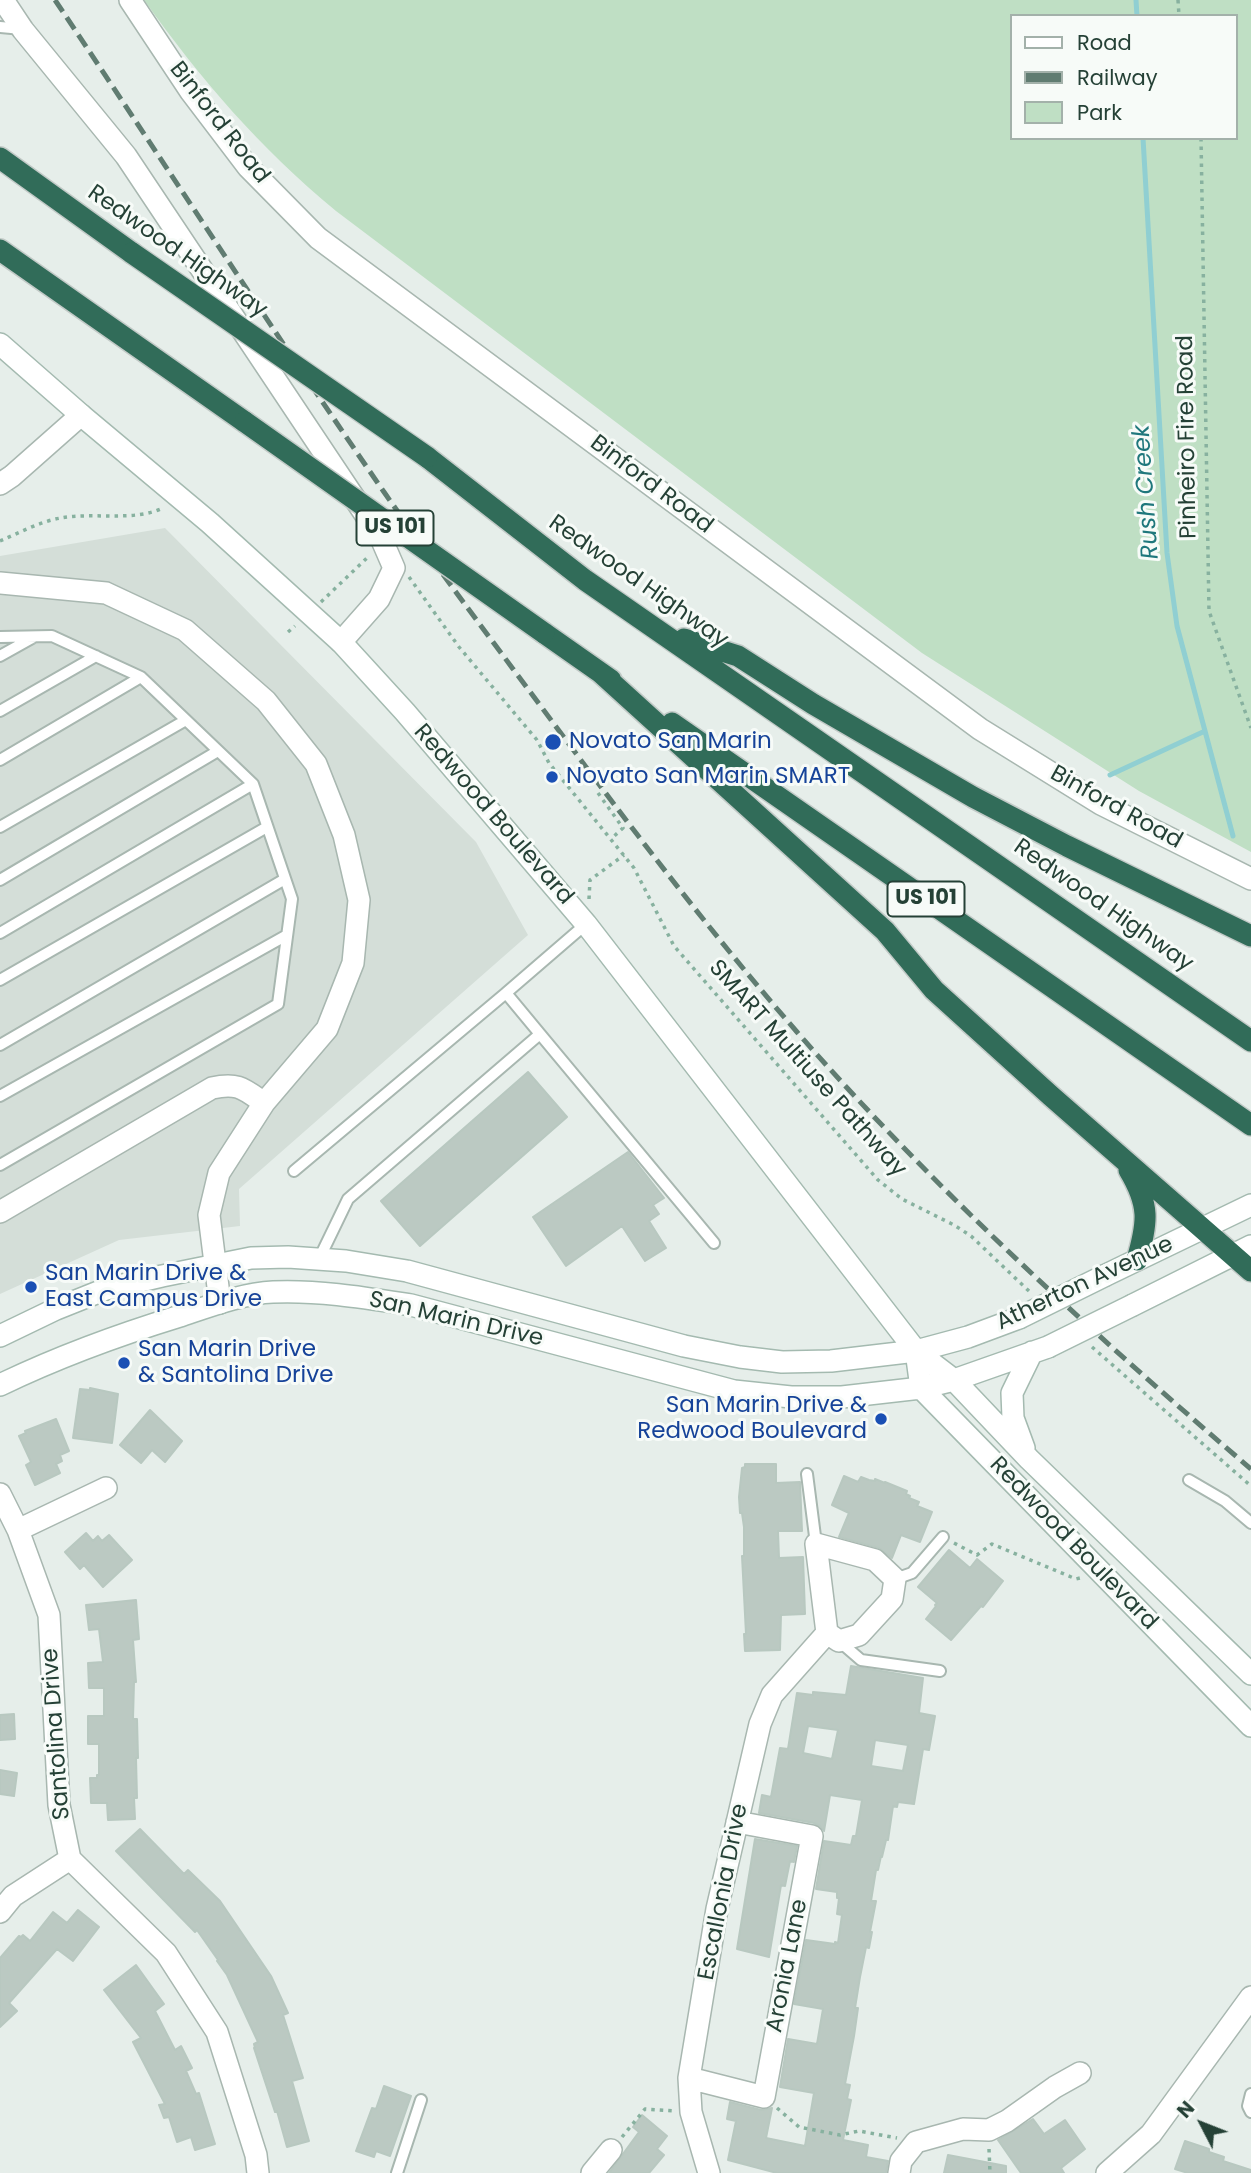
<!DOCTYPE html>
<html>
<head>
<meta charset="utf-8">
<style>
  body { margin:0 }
  #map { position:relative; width:1251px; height:2173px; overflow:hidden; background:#e6eeea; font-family:Poppins,sans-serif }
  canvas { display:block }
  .legend { position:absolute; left:1010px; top:14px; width:228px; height:126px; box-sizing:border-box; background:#f7fbf8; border:2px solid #a3b1aa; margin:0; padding:9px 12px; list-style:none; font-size:21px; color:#254136 }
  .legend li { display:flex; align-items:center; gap:14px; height:35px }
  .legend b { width:35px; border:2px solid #a3b1aa }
  .north { position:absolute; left:1167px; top:2089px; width:70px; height:70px; -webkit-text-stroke:5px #f7fbf8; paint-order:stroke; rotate:312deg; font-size:19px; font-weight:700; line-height:28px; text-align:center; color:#254136 }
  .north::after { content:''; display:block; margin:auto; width:24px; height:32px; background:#254136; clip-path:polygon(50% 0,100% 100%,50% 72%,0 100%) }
</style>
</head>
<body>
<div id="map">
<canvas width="1251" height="2173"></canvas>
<ul class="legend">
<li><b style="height:9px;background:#fff"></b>Road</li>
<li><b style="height:9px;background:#607c71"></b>Railway</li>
<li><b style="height:19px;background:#bfdfc4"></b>Park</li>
</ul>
<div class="north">N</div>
</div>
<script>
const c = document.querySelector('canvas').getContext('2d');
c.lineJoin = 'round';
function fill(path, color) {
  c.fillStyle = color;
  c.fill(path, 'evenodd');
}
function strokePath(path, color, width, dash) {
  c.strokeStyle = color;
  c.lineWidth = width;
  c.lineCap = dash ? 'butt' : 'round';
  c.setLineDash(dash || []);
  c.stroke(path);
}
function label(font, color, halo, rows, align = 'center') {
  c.font = font + ' Poppins,sans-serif';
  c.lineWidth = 6;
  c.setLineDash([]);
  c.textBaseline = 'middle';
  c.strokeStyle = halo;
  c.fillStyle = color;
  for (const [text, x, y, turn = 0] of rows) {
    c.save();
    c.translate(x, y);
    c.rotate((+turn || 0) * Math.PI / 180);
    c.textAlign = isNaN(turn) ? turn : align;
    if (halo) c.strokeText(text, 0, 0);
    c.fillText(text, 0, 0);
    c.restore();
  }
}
const built = new Path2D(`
  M165,528L476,842L528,935L239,1189L240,1226L119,1240L0,1294V556Z`);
const green = new Path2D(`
  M144,0H1251V852L1139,791L922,653L336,211C259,147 202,81 144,0ZM1011,16H1235V138H1011Z`);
const stream = new Path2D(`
  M1136,0L1137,16
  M1143,138L1167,553L1177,626L1233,836
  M1110,775L1205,731`);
const building = new Path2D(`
  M528,1072L567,1117L420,1246L381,1201Z
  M628,1152L664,1198L653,1205L659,1214L649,1221L666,1248L645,1261L622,1226L566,1266L533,1217Z
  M90,1388L118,1394L112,1443L73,1438L80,1389L90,1390Z
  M150,1410L182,1441L165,1462L152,1450L141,1463L120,1445Z
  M56,1419L69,1451L60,1455L62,1461L56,1464L60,1473L35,1485L26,1465L31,1462L19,1436L26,1433L25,1431Z
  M745,1464H776V1483L800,1482L802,1531H778L779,1558L803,1557L805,1614L781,1615L780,1650L745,1651L744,1634H746L742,1556H744V1527L742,1513H740L739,1497L742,1468L745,1467Z
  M844,1476L858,1482L861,1477L869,1480L875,1481V1479L885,1483V1482L907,1491L906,1494L910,1496L909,1498L919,1502L917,1506L932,1512L920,1542L901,1535L892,1558L879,1548L839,1537L849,1513L832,1505Z
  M86,1533L93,1541L98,1536L102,1541L109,1535L132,1560L103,1587L84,1565L80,1569L65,1552Z
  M949,1550L970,1568L977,1559L1003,1581L983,1607L981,1606L951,1640L926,1619L936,1606L935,1605L937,1603L918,1587Z
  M136,1600L139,1639L133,1640L136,1682H134L133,1719H137L138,1758H136L137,1798H134L135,1819L108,1820L107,1803H91L90,1778H97V1775H99V1744H88V1716H104V1688H89L88,1663L103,1662L99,1629L89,1630L86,1605Z
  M851,1666L923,1678L919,1713L935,1716L929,1750L923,1749L914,1804L898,1802L897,1807L893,1806L888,1840H886L882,1857L881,1856L878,1870H876L871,1901H876L870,1932H872L869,1948L866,1947L860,1977L855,2008H858L854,2036L845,2084L850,2085L847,2099L851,2100L843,2140L868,2145L866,2157L888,2161L886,2173H777L728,2160L736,2121L727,2119L730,2102L761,2110L772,2108L766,2138L805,2146L814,2093L780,2087L788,2039L817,2044L823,2009L794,2004L806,1940L835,1944V1942L838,1943L842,1915L837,1914L839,1898H837V1892L816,1889L824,1841L851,1845L853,1836H856L862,1800L830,1795L824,1831L820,1826L814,1823L759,1813L762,1795L771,1797L780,1748L788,1749L797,1693L813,1695V1692L846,1695ZM808,1726L838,1730L832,1759L803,1753ZM875,1740L908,1745L903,1771L871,1766Z
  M14,1714L15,1739L0,1740V1715Z
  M0,1770L17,1773L14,1796L0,1794Z
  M140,1829L184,1874L188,1870L220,1901L271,1976L288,2013L283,2015L303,2078L292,2081L309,2141L287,2147L277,2111L275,2112L254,2048H255L254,2044L258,2042L227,1975L217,1961L218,1960L197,1930L195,1932L116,1851Z
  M755,1839L797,1846L794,1862L790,1861L785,1886L781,1885L769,1957L737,1949Z
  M78,1910L99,1927L73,1961L57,1949L9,2003L17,2011L0,2027V1958L19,1936L21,1937L23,1935L30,1941L53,1912L67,1923Z
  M136,1965L164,2004L155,2011L175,2050L181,2046L192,2068L186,2071L196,2094L199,2093L215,2144L195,2150L191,2137L177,2142L169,2117L164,2118L159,2105L165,2104L133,2042L141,2038L104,1990Z
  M384,2086L411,2096L390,2156L376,2151L374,2157L356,2151L372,2108L376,2109Z
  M642,2115L667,2136L657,2149L664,2155L649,2173H609L639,2132L633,2127Z
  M1033,2119L1044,2134L1065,2120L1085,2149L1061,2168L1064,2173H1021L998,2140Z
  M1185,2141L1209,2149V2152L1224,2157L1223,2161L1251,2170V2173H1188L1175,2169Z
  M948,2155L1006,2166V2173H944Z`);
const path = new Path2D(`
  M1178,0L1179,16
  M1201,138L1209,611L1251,728
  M0,541C19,533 41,521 61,518C93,512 134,522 163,508
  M409,577L459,647L537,740L549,763L634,868L674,946L878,1180L902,1199L954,1225L971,1236L1031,1293
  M321,602L369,556
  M288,632L295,626
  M598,793L623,828L611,839
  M589,899L590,880L624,855
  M1092,1347L1251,1486
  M954,1543L977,1555L992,1544L1076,1579L1080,1578
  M777,2108L799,2127L840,2135L859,2131L897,2138
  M622,2137L645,2109L675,2111
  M989,2149L990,2173`);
const lane = new Path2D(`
  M0,27L22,29
  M0,637L52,636L141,677L253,784L292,899L278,1004L0,1165
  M0,656L34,637
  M0,711L96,656
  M0,760L141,677
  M0,827L186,720
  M0,880L218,751
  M0,933L253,784
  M0,980L267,827
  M506,993L586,924
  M540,1034L714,1243
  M0,1045L285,879
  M0,1096L287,935
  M294,1171L506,993L540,1034L348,1199L319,1259
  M807,1474L816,1544
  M1189,1480L1225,1501L1251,1523
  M895,1579L912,1573L943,1537
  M839,1641L861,1660L940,1671
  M1251,2094L1248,2106L1251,2112
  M397,2173L421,2100`);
const street = new Path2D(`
  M3,0L23,30L126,156L381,538L394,568L379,599L341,642
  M130,0L191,92L248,167L318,238L980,729L1101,804L1251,879
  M0,484L12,476L81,415
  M0,583L106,593L185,630L266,701L316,764L344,835L359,900L353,963L327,1029L264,1103L219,1173L209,1215L220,1303
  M0,1212L212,1088C238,1082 244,1089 264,1103
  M0,1494L18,1530L49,1615L59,1805L70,1859L166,1953L217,2032L256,2155L258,2173
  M18,1530L106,1488
  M0,1912L13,1896L70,1859
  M689,2078L764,2097L812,1836L737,1822
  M592,2173L611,2150
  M709,2173L691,2112L689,2078L717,1909L760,1724L772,1695L827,1633L816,1544L875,1560L895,1579L892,1599L859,1635L839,1641L827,1633
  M899,2173L901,2161L916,2142L963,2129L989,2130L1007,2121L1055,2087L1080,2073
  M1107,2173L1151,2134L1251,1997`);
const secondary = new Path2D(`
  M0,344L81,415L210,523L341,642L405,712L586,924L916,1351L954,1380L1029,1459L1251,1674
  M1106,1275L1251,1205
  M1133,1305L1251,1246
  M0,1336L56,1309L106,1289L162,1276L251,1258L288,1257L346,1261L407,1271L684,1346L740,1357L782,1362L831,1361L916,1351L968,1337L1019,1318
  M916,1351L921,1388L1251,1726
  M0,1385C58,1357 118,1335 180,1316C207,1307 244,1293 273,1292C319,1290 366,1298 411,1305L734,1391L791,1397H842L921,1388L954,1380L1048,1347
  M1024,1448L1013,1418L1012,1393L1032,1352`);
const highway = new Path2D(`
  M0,158L132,253
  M0,250L245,422
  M427,457L585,580L1251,1041
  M544,633L611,680
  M684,639L738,656L813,704L973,797L1067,846L1251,936
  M601,673L885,931L934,990L1051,1096L1251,1271
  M672,723L1251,1125
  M1129,1170C1150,1205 1148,1222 1137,1260`);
const rail = new Path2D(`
  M55,0C165,164 272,330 384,492C439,571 497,647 554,724C632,829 711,933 797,1032C935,1190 1091,1332 1251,1469`);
const secondaryBridge = new Path2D(`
  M1019,1318L1106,1275
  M1048,1347L1133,1305`);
const highwayBridge = new Path2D(`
  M132,253L427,457
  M245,422L544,633`);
const markers = [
  [553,742,9,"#1a4fb4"],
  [552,777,7,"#1a4fb4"],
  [31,1287,7,"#1a4fb4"],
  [124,1363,7,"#1a4fb4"],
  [881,1419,7,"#1a4fb4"]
];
const shields = [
  [395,528,77],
  [926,899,77]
];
const shieldNames = [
  ["US 101",395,528],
  ["US 101",926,899]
];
const streetNames = [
  ["Binford Road",219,123,52],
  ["Redwood Highway",177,252,35],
  ["Pinheiro Fire Road",1188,437,-91],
  ["Binford Road",651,485,37],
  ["Redwood Highway",638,582,35],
  ["Binford Road",1116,808,29],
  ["Redwood Boulevard",493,815,49],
  ["Redwood Highway",1103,906,35],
  ["SMART Multiuse Pathway",807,1069,48],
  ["Atherton Avenue",1085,1284,-25],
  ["San Marin Drive",456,1320,13],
  ["Redwood Boulevard",1073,1544,46],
  ["Santolina Drive",57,1734,-94],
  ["Escallonia Drive",724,1892,-79],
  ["Aronia Lane",788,1966,-79]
];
const transitNames = [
  ["Novato San Marin",569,742],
  ["Novato San Marin SMART",566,777],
  ["San Marin Drive &",45,1274],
  ["East Campus Drive",45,1300],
  ["San Marin Drive",138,1350],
  ["& Santolina Drive",138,1376],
  ["San Marin Drive &",867,1406,"right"],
  ["Redwood Boulevard",867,1432,"right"]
];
const waterNames = [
  ["Rush Creek",1147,492,-94]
];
fill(built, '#d4ded8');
fill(green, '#bfdfc4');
strokePath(stream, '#90cfd2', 5);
fill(building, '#bbc9c2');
strokePath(building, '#b8c8c0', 2);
strokePath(lane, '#a8b7b0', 14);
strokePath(street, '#a8b7b0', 24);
strokePath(secondary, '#a4bab0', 24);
strokePath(highway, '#c2cac7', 24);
strokePath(path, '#87b19f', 3.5, [3.5, 5]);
strokePath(lane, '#fff', 10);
strokePath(street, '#fff', 21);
strokePath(secondary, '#fff', 21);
strokePath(highway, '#316c59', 21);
strokePath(rail, '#607c71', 5, [14, 7]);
strokePath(secondaryBridge, '#a4bab0', 24, []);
strokePath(highwayBridge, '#c2cac7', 24, []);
strokePath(secondaryBridge, '#fff', 21);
strokePath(highwayBridge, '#316c59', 21);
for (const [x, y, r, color] of markers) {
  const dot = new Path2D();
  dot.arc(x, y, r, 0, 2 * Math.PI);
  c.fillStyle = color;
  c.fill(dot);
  strokePath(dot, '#f7fbf8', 2.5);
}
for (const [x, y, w] of shields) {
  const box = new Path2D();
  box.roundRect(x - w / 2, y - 17.5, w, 35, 5);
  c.fillStyle = '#f7fbf8';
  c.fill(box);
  strokePath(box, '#254136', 2);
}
label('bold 21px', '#254136', null, shieldNames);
label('23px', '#254136', '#f7fbf8', streetNames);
label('23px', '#164399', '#f7fbf8', transitNames, 'left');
label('italic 24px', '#1f777c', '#f7fbf8', waterNames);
</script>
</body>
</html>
